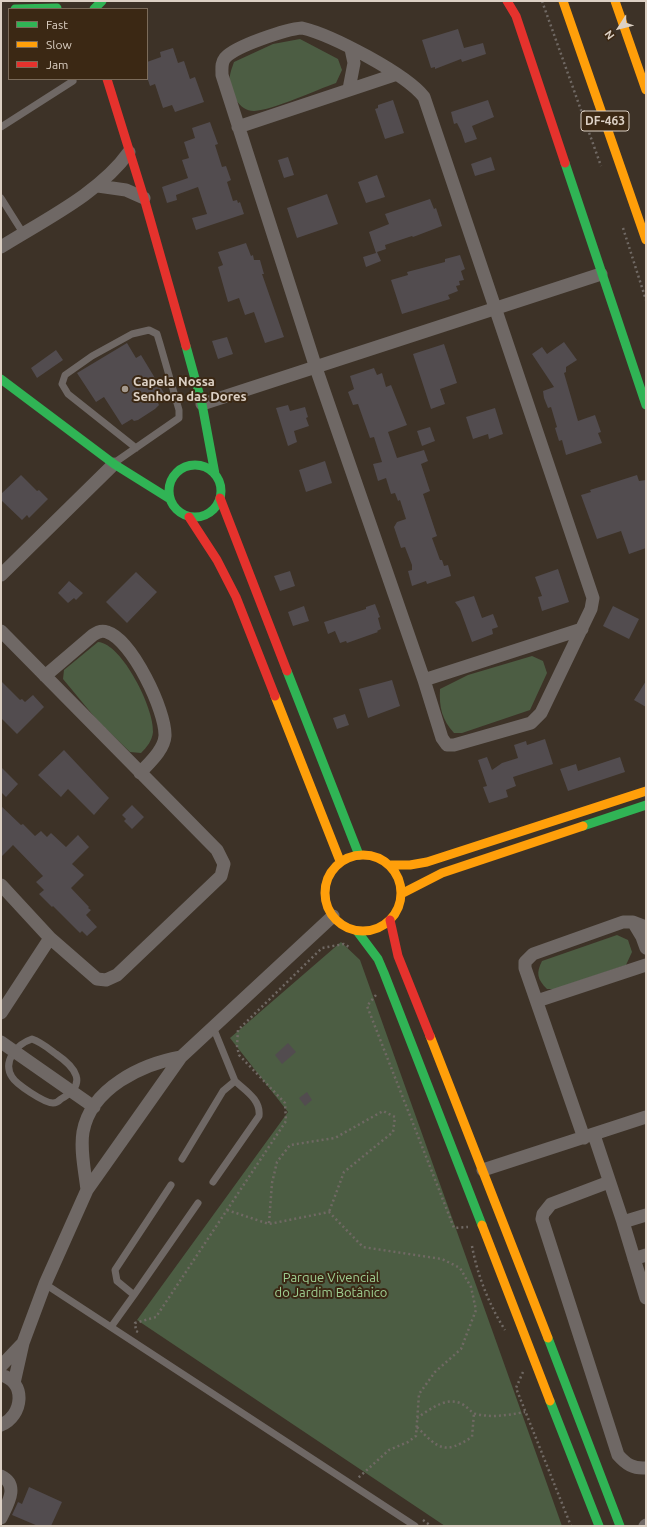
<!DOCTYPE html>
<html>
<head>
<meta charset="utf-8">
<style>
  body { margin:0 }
  #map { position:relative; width:647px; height:1527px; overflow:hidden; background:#3d3227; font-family:Ubuntu,sans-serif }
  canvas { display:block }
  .frame { position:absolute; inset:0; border:2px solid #dcd0c4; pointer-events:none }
  .legend { position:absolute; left:8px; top:8px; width:140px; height:72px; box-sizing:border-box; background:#3b2814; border:1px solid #7b6b5a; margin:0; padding:5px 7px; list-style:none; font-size:12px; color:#dcd0c4 }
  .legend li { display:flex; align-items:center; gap:8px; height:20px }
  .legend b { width:20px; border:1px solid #7b6b5a }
  .north { position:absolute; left:599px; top:8px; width:40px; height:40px; -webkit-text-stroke:3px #3b2814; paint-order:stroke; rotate:234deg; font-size:11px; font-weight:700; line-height:16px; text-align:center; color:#dcd0c4 }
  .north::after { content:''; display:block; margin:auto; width:14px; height:18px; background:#dcd0c4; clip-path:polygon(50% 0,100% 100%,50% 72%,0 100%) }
</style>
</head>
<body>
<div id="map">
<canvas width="647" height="1527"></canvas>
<div class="frame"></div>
<ul class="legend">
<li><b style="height:5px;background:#30b455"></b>Fast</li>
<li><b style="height:5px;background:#ff9f0a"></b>Slow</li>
<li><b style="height:5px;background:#e5322d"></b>Jam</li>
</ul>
<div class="north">N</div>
</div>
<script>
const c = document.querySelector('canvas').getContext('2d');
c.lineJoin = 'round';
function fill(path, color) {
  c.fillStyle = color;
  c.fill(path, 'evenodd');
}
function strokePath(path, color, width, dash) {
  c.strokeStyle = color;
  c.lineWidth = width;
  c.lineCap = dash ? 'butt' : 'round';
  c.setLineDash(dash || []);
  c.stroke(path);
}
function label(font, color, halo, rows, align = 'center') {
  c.font = font + ' Ubuntu,sans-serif';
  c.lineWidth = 4;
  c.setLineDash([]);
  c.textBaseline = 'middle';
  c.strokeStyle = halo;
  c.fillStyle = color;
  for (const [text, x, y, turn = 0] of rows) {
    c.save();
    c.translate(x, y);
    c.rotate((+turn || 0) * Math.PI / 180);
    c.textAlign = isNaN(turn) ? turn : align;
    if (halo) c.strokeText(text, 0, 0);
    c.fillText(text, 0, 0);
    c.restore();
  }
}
const green = new Path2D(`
  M300,39L338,59L342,70L336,83C316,90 273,110 254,111C239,111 230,93 230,80C229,75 232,68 234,62L273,44Z
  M98,642C122,643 155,710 153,732C152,741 147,747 141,753L130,752L97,720L63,679L64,670Z
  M532,656L543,661L547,673L530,710L462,733H454C442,720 439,707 440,689L468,675Z
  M617,935L628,940L632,952L626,965L555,989H547C537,979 536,973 542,961Z
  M341,942L360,960L562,1526H445L137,1320L288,1112L230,1038Z`);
const building = new Path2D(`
  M458,29L464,48L483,43L486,54L462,62L461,59L435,69V67L431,68L422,40Z
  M173,48L178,63L184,61L190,79L195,77L204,102L175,112L172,105L163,108L155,84L150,86L147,77V62L161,57L160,52Z
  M393,100L404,133L385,139L375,109L378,108V105Z
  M488,100L494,117L472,126L477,139L465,143L461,131L457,123L454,124L451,112Z
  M210,122L218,144L215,145L222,167L226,166L231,180L227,182L233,201L237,200L238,203L240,202L244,214L196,230L192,218L207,214L198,187L176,195L177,200L167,203L162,187L188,178L182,160L189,158L184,142L195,138L192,128Z
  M288,157L294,175L284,178L278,160Z
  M491,157L495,170L475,176L471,164Z
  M377,175L385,197L366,203L358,182Z
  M327,194L338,224L297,238L287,208Z
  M430,199L434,209L436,208L442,226L413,237L412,236L385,245L386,249L377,252L381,261L366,267L363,257L376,253L369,232L389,224L385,214Z
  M246,243L251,256L253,255L254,260H260L264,274H262L284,337L265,343L254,312L245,315L239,298L228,302L218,267L223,265L218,252Z
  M460,255L465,269L461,271L464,280L459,281L460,285L456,286L458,291L448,295L450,299L402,314L391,280L408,275L407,272L445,262V259Z
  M227,337L233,354L218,359L212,341Z
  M564,342L577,360L566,367V372L564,373L578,421L595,415L601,432L598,433L602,443L566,455L562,440L559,441L555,428L557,427L551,407L548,408L544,398L543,391L554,387L532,354L542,347L547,354Z
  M127,343L136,358L141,355L167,398L158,403L159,405L155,409L138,420L134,421L132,419L122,425L104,397L96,402L77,373Z
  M444,344L457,383L440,389L445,404L431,409L413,354Z
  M56,350L63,360L37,378L31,368Z
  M374,368L377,375L382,373L386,387L391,385L407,425L388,432L397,458L424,450L428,461L421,464L430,491L423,494L437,536L432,538L440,560H442L444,566L448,565L451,576L427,584L426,581L412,586L408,571L412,570V565L405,547L401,548L394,527L397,522L406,519L400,500L398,501L395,493L391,494L386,478L378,481L373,464L382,462L374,437L370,438L358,404L353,405L348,392L354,389L350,376Z
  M288,405L290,411L305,407L308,417L306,418L309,426L294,431L297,442L288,446L276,408Z
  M495,408L503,434L489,439L488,434L473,439L466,417Z
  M430,427L435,441L422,446L417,431Z
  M325,461L332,483L306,492L299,470Z
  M21,475L37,491L39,490L48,499L29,518L27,515L22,520L1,500V494Z
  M637,475L639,481L646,480V548L629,554L621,531L597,539L581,495L591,492L590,490Z
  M558,569L569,602L542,611L538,597L542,596L535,577Z
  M290,571L295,586L280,591L274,576Z
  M136,572L157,592L127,623L106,602Z
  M69,581L83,593L76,600L74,598L68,603L58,593Z
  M474,596L482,618L493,614L498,627L492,629L493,634L472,642L460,609L455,602Z
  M375,604L380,617L378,618L381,629L377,631L378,632L347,643L346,641L340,643L335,631L328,634L324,622L366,609V607Z
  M304,606L309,621L293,626L288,612Z
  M613,606L639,619L629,639L603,626Z
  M392,680L400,706L368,718L359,689Z
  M1,681L20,700L22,699L25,702L33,695L44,707L17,734L1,718Z
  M646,681V707L634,700Z
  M345,714L349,725L337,729L333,718Z
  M545,739L553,764L513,777L516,786L506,790L508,797L489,803L483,787L487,786L478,760L487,757L492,770L502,763L518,758L514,745L526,741L527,745Z
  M64,750L109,798L94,815L68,789L61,797L38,775Z
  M620,757L625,772L568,791L560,769L576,764L578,771Z
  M1,767L18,784L6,797L1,792Z
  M132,805L144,817L132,829L124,821L126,819L122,815Z
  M1,806L21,825L23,824L35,836L41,831L47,837L51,833L66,847L78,835L89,847L72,864L84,875L71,888L89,907L88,908L91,910L86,915L97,927L87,936L82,931L80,933L53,906L52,907L39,894L44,890L36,882L43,876L13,845L1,857Z
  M288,1043L296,1052L282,1064L275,1055Z
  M307,1092L312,1100L305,1106L299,1098Z
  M29,1487L62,1502L51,1526H38L12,1515L18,1502L22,1504Z`);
const path = new Path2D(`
  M542,1L601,166
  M623,228L646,300
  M376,995L367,1006L454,1228L468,1227
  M227,1210L269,1224L329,1212L363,1247L442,1259L460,1268L471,1287L476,1310L461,1349L435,1372L419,1394L416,1436L408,1442L389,1450L358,1478
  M269,1223L272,1183L277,1162L290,1145L335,1138L383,1111L395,1117L393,1132L344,1172L329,1212
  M472,1246C477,1274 489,1305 505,1330
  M138,1332L136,1331L135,1323L156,1317L286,1121L285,1103L239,1055L237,1046L238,1030L322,948L344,944L349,947
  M523,1372L516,1388L571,1526
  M417,1418C429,1410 445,1397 460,1403C466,1405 470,1412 476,1414C493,1418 508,1415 525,1412
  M417,1427C439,1449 444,1455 472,1437L474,1413
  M423,1520L431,1526`);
const lane = new Path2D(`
  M1,127L73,81
  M1,198L23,233
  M114,463L179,418V410L160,344L157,334L149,330L132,334L92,356L65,375L62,384L68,394L136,448
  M213,1027L235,1081
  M32,1039C41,1042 48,1048 56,1054C75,1067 89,1084 61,1099C59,1101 55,1103 53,1103C44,1103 16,1084 12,1077C2,1061 17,1044 32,1039Z
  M182,1159L223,1091L235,1081C246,1091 261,1100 259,1116L213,1182
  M171,1185L115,1270L117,1281L134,1295L198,1203
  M45,1284L415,1526
  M111,1327L134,1295`);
const street = new Path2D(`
  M302,28C332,35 406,74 424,97L593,598L591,609L541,713L531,723L454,745H447L442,738L424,680L316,368L222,75C222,68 221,63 225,58C235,46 287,29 302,28Z
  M349,89L354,63L351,49
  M238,127L397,74
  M98,186L126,190L144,198
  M1,247C44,220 100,193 129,152
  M202,404L601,274
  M1,575L114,464
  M1,631L217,850L224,864L221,876L117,975L106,980L97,979L50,938L1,885
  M45,676L93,635C97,632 102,630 107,632C132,640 166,711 165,736C164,750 149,763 140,773
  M424,680L582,629
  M633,922L642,937L646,948
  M537,1001L646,965
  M1,1013L50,938
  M1,1042L94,1107
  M594,1135L623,1222L646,1298
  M584,1138L525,968V962L533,954L623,922H633L646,927
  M483,1170L646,1117
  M609,1182L551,1204L543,1214L542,1219L618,1455C626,1464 633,1469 646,1468
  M87,1190C85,1172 80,1150 83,1132C91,1088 142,1064 181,1057
  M623,1222L646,1215
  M634,1259L646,1255
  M1,1366L23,1343
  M1,1375C27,1382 23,1416 1,1425
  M14,1383L23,1343L45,1284L87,1190L181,1057L333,916
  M1,1476C20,1485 7,1505 1,1518
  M645,1526L646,1525`);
const fast = new Path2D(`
  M15,9L57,8
  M94,9L102,1
  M565,163L646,405
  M186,346L202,404L215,474
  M1,379L114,464L170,499
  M169 491a26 26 0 1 1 52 0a26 26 0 1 1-52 0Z
  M287,671L359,855
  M583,826L646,805
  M357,931L378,959L384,973L482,1225
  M548,1338L620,1526
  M550,1401L599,1526`);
const slow = new Path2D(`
  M563,1L646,240
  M615,1L646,90
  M275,696L340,861
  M325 893a38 38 0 1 1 76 0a38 38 0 1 1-76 0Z
  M389,865H410L427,862L646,791
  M401,894L442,873L583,826
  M430,1036L548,1338
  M482,1225L550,1401`);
const jam = new Path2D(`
  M507,1L516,16L565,163
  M107,79L144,198L186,346
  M220,498L287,671
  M189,517L217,560L236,597L275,696
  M390,920L398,956L430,1036`);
const markers = [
  [125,389,4,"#a4998d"]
];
const shields = [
  [605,121,48]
];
const shieldNames = [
  ["DF-463",605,121]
];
const poiNames = [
  ["Capela Nossa",133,382],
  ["Senhora das Dores",133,397]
];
const parkNames = [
  ["Parque Vivencial",331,1278],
  ["do Jardim Botânico",331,1293]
];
fill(green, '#4c5d43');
fill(building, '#524c4f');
strokePath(path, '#706964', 2.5, [2, 3]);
strokePath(lane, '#6f6865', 7);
strokePath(street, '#6f6865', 13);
strokePath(fast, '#30b455', 9);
strokePath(slow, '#ff9f0a', 9);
strokePath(jam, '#e5322d', 9);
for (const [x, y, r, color] of markers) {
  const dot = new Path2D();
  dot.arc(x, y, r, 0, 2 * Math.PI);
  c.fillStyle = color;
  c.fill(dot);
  strokePath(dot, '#3b2814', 1.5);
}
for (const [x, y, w] of shields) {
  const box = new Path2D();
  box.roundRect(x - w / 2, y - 10, w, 20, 3);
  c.fillStyle = '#3b2814';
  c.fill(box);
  strokePath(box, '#dcd0c4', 1);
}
label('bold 12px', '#dcd0c4', null, shieldNames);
label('bold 13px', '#dcd0c4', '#3b2814', poiNames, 'left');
label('13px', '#9fcf92', '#3b2814', parkNames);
</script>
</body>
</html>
